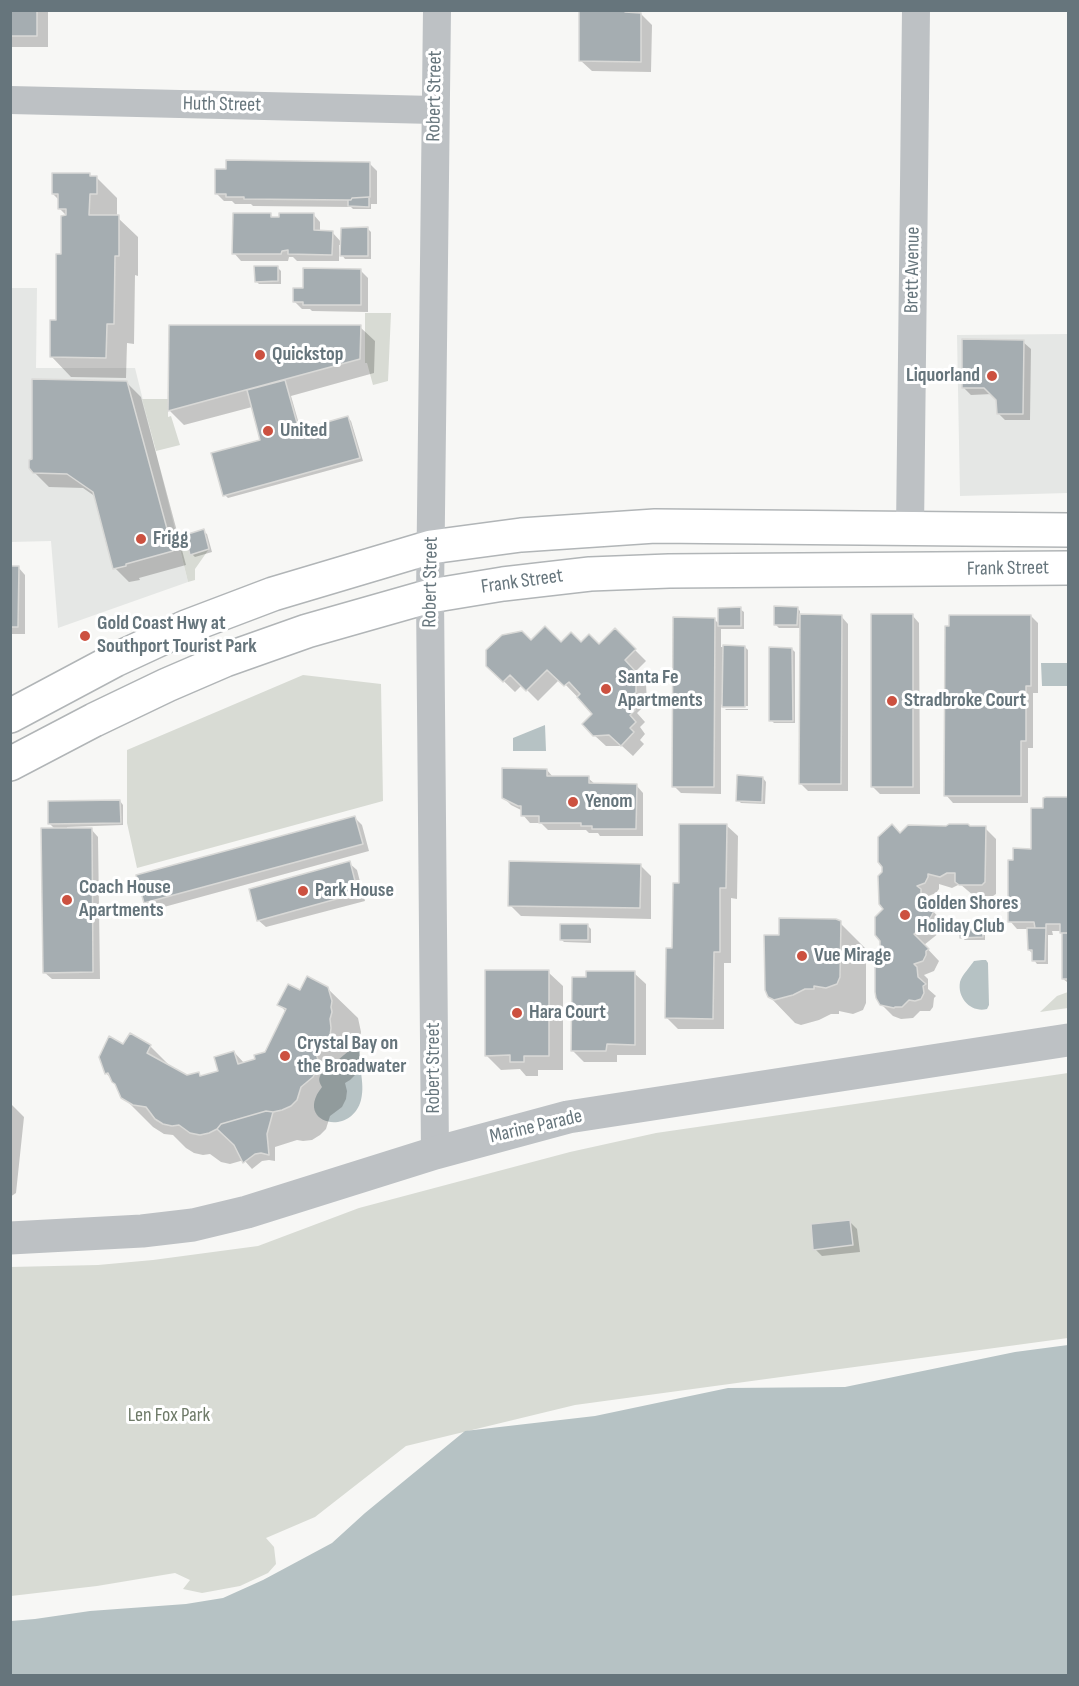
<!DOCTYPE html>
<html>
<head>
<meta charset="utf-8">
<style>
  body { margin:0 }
  #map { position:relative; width:1079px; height:1686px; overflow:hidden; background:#f7f7f5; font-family:"Sofia Sans Condensed",sans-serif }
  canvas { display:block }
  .frame { position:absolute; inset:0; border:12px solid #66757c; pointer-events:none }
</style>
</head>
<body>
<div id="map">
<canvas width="1079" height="1686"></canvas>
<div class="frame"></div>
</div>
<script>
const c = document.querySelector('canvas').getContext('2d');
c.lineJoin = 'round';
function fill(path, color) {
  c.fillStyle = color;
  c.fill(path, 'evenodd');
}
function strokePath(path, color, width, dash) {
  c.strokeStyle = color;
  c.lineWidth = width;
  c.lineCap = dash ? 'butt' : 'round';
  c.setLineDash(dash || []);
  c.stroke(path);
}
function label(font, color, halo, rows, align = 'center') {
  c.font = font + ' "Sofia Sans Condensed",sans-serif';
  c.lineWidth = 6;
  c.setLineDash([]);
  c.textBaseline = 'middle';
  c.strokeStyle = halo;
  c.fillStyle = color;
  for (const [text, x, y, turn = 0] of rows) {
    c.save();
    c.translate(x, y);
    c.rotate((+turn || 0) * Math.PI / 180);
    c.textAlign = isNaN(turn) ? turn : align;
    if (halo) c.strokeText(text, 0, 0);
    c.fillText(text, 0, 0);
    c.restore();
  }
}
const built = new Path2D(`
  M10,288H37L36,368H135L188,582L58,628L51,541L11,542Z
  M1068,334V493L960,496L957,335Z`);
const green = new Path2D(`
  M365,313H391L388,381L373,385L367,363H365Z
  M142,399H168V417L171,416L180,445L156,451Z
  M185,535L191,555L209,549L195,569V580L188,582L177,537Z
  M303,675L381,684L383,801L137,868L127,823V750Z
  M1068,992V1008L1040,1012L1057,996Z
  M1068,1073V1338L575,1405L406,1446L315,1517L266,1538L274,1547L276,1564L268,1573L240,1586L202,1593L183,1589L190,1580L175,1573L97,1586L11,1596L10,1267L98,1265L153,1260L258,1246L359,1208L570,1152L656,1133Z`);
const water = new Path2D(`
  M1041,663H1068V686H1042Z
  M545,725L546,751H513V738Z
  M982,960H986L988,963L989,1005L987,1009C972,1013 957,999 960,982C962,975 970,967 974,961Z
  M356,1041H359L361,1044C356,1063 366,1081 361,1100C351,1138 293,1123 322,1087C319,1082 318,1079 321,1074L328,1072L333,1064L350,1050Z
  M1068,1345V1675H11V1621L35,1619L90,1611L186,1604L223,1598L263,1580L332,1543L365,1513L465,1431L595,1416L728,1388L845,1387L1015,1352Z`);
const shadow = new Path2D(`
  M10,10H48V47H10Z
  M594,10H635V14H641L652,25L651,72L592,71L580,60Z
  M369,163L377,171V204H371V209H353L351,207L253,206L251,204H235L232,201H224L217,194Z
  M89,175L92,177H96L117,198V217L138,237V276L135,275L134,344L127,343L126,378L71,377L51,356L57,322L62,255L68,217L59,208V200L53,194Z
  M270,214L274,219L313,214L320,222V232H332L342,243L368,229L371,232V259H345L342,255V245H339V261H297L293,257H289L288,261H241L234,253Z
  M277,267L281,271V284H259L256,281Z
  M360,270L368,278V312L312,311L310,309H302L295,302L305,290Z
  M171,326L360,327L375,341L374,373L291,396L301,431L347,417L351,421L363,461L228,498L225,495L262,441L252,407L184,425L170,411Z
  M1023,342L1031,349L1030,420H1005L998,413L997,400L992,394L971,395L964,388Z
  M126,382L141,397L186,565L139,578L140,580L129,582L115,568L96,497L83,488L49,487L34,472Z
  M203,531L207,534L212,552L195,557L192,554Z
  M10,567H18L25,575V634H10Z
  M797,608L800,611V616H841L848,624V791H808L800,783L801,628H779L776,625Z
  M740,609L744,612V629H721V647H745L748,650V706H724V708L721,704V794L681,793L674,786L714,619L719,624Z
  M912,615L919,623L920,794H880L873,787Z
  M1031,616L1038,623V693H1033V748H1028V803H953L946,795Z
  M615,630L646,661L635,672L646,684L647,703L637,713L645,722L640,727L645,734L640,740L644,744L633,756L622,746H606L594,735V714L560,679L538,701L522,685L515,692L487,665L531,642L599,646Z
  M792,649L795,652V723H774L771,720Z
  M725,709H748V710H726Z
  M547,770L553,777L588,778L596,785H636L643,793V836H600L598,833H589L586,830H548L541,823H530L523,815V811L511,805L503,797Z
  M763,778L766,782L765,804L741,803L738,800Z
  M1068,798V982H1067L1063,979V934L1061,931H1052L1053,935H1048V964H1037L1034,960L1032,953L1029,950V929H1017L1010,921L1015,862L1032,850L1045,810L1046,799Z
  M120,801L123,805V825L67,827V829H91L98,837L100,979H52L44,972L56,830L50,824Z
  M354,817L362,825L369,851L153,910L146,902Z
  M726,825L738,836L737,899L731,898V963H724V1029H678L667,1018L681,885Z
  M970,828H985L996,839V894L993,896H974L960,884L952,888L939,884V889L936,893L926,897L931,902V909L944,923L939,933L924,945L939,961L934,971L924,975L928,979V989L936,996L934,998L933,1007L930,1011H920L913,1018L901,1019L893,1016L881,1004L882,950L886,909L900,835Z
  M349,863L357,870L365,901L266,927L258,920Z
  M640,865L651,876V919L521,916L510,905Z
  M840,923L866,949V1003L863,1010L853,1014L839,1011V1014H831L819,1020L801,1025L795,1023L769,996L781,937Z
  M982,923L985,926V940H965L961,937Z
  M588,926L591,929V943L564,942L561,939Z
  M548,972L563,986V1070H538V1076H526L520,1069L501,1070L486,1055Z
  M634,973L646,984V1055H617V1062H584L573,1051L587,978Z
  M327,988L358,1018L361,1032L360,1038L361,1042L359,1050L360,1059L359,1067L356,1074L350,1080L345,1083L347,1091L346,1099L342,1107L330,1116L326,1129L320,1135L312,1140L303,1141L297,1140L275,1147V1161L269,1160L262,1161L252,1169L244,1160L230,1164L221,1162L210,1154L203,1155L194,1153L186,1148L173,1135L164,1134L153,1127L123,1097L118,1087L106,1073L124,1046H150L173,1069L186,1076L198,1074L202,1077L220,1072L234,1052L245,1064L257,1060L266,1053L286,1012L279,1004L301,992Z
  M10,1103L24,1117L16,1193L10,1197Z
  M849,1221L857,1229L860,1252L822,1256L815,1249Z`);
const building = new Path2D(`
  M10,10H37V36H10Z
  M579,10H625V12L641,13V62L579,61Z
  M226,160L370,162V197L352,198L351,200H348L244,199V197H226V194H215V169H226Z
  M52,173H90V176H97V194H90L89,215H119V256H115L114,324H107L106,358L50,357V320H56V254H61V216L66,215V209H58V194H52Z
  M369,197V207L348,206V200H351L352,198Z
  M233,213H271V217H279V213H314V230L333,231L332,255L288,254V250L282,251L281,254H232Z
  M368,227V256H340L341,228Z
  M254,266H278V281L255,282Z
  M303,268L361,269V305H303V302H293V288H303Z
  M169,325H361L360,359L168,411Z
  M962,339L1024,340L1023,414H997L996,400L984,388H962Z
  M32,379L127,381L173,551L126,564V566L113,569L93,492L67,474L33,473L29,468V460L32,459Z
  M285,380L299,430L348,416L360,458L223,496L211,453L260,440L247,390Z
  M204,529L209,549L190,555L185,535Z
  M10,566H19L18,627H10Z
  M774,606L798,607L797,625H774Z
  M741,607V626H718V608Z
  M800,614L842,615L841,784H799Z
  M871,614H913V787H871Z
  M949,615H1031V686H1026V741H1021V796H944L945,626H949Z
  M673,617L715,618L714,787H672Z
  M545,626L561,642L571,632L581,642L589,634L599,644L615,628L636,649L625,660L636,672V692L627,701L635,710L630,715L636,722L630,728L634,732L621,746L609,735L593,736L582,724L592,714L577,697L580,694L569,682L564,686L547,670L526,691L510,675L503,682L486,666V650L502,635L522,631L531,640Z
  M723,645L745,646V707H722Z
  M769,647L792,648L793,721H769Z
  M502,768L547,769V776H589V783L637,784L636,829H592V826H581V823H539V816H521V806H518L502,798Z
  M737,775L763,777L762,802L736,801Z
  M1046,797H1068V933H1060V924H1046V928H1035L1034,922H1008V860H1013V848L1031,849V808H1043V798Z
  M120,800L121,823L48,824V801Z
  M355,816L363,844L144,903L136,875Z
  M679,824H727L726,888H720V952H714L713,1019L665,1018L666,948H672L673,883H679Z
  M892,824L900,833L908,825L946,826L949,824H968L970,826H986L985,882L982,885H959L955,882V873H947L940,877L928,874V877L925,883L917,886L921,889V897L934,911L928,922L914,934L929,949L926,951V955L923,961L914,964L917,967L918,977L926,984L923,986L924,993L921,999L915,1001L909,1000L902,1007H895L894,1008L880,1005L876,998L875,992V954L880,949V941L875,935V917L883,909L879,904L878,876L882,872V867L878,862V837Z
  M41,828H92L93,972L43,973Z
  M350,861L358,893L257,921L249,889Z
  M509,861L641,864L640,908L508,906Z
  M779,918L836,919L841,921L840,977L837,984L826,988L814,986V989H805L793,995L774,1000L768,997L765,990L764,935H779Z
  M982,921L983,937L960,938L959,922Z
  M560,924H588V940H560Z
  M1027,928H1046L1045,961H1032V950H1028Z
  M1062,933H1068V979H1062Z
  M485,970H549V1056H524V1062H510V1055L485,1056Z
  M586,971H635V1045L607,1044L606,1051H571L572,977H586Z
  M307,976L328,987L332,1001L331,1007L332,1012L330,1019L331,1028L330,1036L326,1044L321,1051L316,1053L318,1060L317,1069L313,1077L301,1087L297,1100L291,1106L282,1110L273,1112L266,1111L221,1124L217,1129L209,1133L200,1135L190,1133L179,1125L172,1126L163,1124L155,1119L146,1107L133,1105L121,1098L115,1084L112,1082L108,1073L105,1074L99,1057L109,1036L123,1044L130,1033L151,1045L147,1053L187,1075L199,1072L200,1076L218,1071L214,1057L234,1051L238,1064L255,1059L254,1055L265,1052L286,1009L277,1005L288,984L300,990Z
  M266,1111L273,1112L267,1134L269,1155L261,1153L255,1154L243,1163L234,1145L217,1129L221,1124Z
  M850,1220L853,1245L813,1250L811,1224Z`);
const minor = new Path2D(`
  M10,100L434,110
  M910,530L916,10
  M435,1153L430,596L437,10`);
const tertiary = new Path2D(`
  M10,1238L142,1231L193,1225L247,1212L435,1153L568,1117L1068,1040`);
const trunk = new Path2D(`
  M10,716L115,660L186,627L273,594L431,547L521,535L655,526L1068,530
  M10,764L94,720L167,685L225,660L307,631L430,596L503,584L590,574L669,571L1068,568`);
const markers = [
  [260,355,6,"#cc5140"],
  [992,376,6,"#cc5140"],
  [268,431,6,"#cc5140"],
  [141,539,6,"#cc5140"],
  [85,636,6,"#cc5140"],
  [606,689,6,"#cc5140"],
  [892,701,6,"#cc5140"],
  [573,802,6,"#cc5140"],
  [303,891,6,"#cc5140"],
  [67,900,6,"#cc5140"],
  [905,915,6,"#cc5140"],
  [802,956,6,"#cc5140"],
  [517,1013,6,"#cc5140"],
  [285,1056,6,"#cc5140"]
];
const streetNames = [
  ["Robert Street",435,96,-89],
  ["Huth Street",222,105,1],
  ["Brett Avenue",913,270,-89],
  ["Frank Street",1008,569,-1],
  ["Robert Street",431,582,-89],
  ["Frank Street",522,582,-8],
  ["Robert Street",434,1068,-90],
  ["Marine Parade",536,1127,-13]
];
const poiNames = [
  ["Quickstop",272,355],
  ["Liquorland",980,376,"right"],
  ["United",280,431],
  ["Frigg",153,539],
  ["Gold Coast Hwy at",97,624],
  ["Southport Tourist Park",97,647],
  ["Santa Fe",618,678],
  ["Apartments",618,701],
  ["Stradbroke Court",904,701],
  ["Yenom",585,802],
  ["Coach House",79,888],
  ["Apartments",79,911],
  ["Park House",315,891],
  ["Golden Shores",917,904],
  ["Holiday Club",917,927],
  ["Vue Mirage",814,956],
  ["Hara Court",529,1013],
  ["Crystal Bay on",297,1044],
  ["the Broadwater",297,1067]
];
const parkNames = [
  ["Len Fox Park",169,1416]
];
fill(built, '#e5e7e5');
fill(green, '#d8dbd4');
fill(water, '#b6c2c4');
fill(shadow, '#0003');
fill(building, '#a5adb1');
strokePath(building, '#d9d9d7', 1.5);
strokePath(trunk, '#b1b5b7', 36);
strokePath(minor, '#bdc1c4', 28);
strokePath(tertiary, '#bdc1c4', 33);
strokePath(trunk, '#fff', 33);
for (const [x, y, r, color] of markers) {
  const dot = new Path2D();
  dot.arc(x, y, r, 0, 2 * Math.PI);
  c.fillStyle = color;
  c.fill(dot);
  strokePath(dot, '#fff', 2);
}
label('20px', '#66757c', '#fff', streetNames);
label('bold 20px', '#66757c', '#fff', poiNames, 'left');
label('20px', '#6e7a68', '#fff', parkNames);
</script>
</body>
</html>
